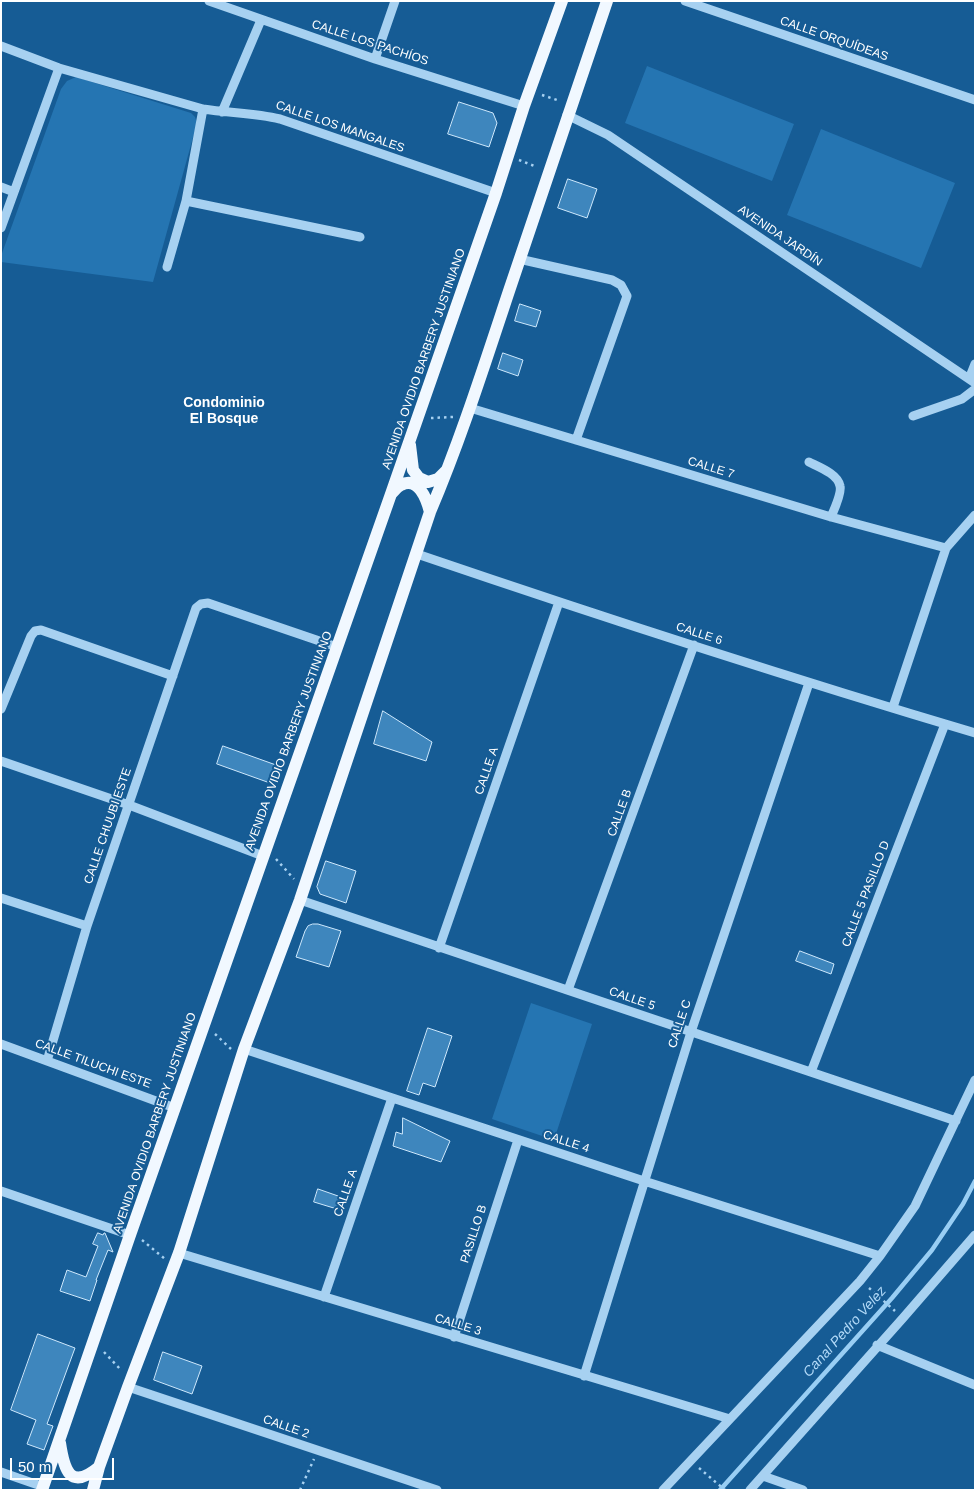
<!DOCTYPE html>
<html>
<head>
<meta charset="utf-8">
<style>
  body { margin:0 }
  #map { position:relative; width:976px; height:1491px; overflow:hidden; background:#165c95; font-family:Helvetica,sans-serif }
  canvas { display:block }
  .frame { position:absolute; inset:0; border:2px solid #fff; pointer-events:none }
  .scale { position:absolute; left:10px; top:1458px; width:104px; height:22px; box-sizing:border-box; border:2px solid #fff; border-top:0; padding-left:6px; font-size:15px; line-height:18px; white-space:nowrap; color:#fff; -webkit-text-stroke:4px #165c95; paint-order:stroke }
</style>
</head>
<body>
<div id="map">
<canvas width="976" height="1491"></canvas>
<div class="frame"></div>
<div class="scale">50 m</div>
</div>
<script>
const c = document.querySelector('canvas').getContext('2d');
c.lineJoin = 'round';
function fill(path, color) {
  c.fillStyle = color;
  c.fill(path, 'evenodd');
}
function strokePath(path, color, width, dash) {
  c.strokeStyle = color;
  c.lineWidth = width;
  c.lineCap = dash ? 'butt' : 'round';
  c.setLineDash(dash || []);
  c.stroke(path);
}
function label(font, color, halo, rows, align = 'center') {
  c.font = font + ' Helvetica,sans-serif';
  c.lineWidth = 4;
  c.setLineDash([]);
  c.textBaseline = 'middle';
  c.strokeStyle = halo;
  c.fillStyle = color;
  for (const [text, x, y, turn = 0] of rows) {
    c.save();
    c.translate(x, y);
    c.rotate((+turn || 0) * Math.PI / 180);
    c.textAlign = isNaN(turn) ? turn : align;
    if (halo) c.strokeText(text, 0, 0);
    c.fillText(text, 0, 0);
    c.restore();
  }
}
const green = new Path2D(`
  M647,66L794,124L772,181L625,123Z
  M76,77L191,113L195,117L197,123L153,282L1,262V256L61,89L67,81Z
  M821,129L955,183L921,268L787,215Z
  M531,1003L592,1024L554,1140L492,1119Z`);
const stream = new Path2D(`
  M720,1490L892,1298L932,1250L963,1204L975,1181`);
const building = new Path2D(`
  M459,102L493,113L497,123L489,147L448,134Z
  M568,179L597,189L587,218L558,208Z
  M520,304L541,311L536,327L515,321Z
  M503,353L523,360L518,376L498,369Z
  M383,711L432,742L426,761L374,744Z
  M223,746L276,765L270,783L217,764Z
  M326,861L356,871L346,903L320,894L317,887Z
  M313,924H318L341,931L329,967L296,957L305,931L308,926Z
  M800,951L834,964L831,974L796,961Z
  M428,1028L452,1036L435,1087L423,1083L419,1095L407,1091Z
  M403,1118L450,1141L441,1162L393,1146L396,1132L402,1134Z
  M318,1189L341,1197L337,1209L314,1202Z
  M98,1233L103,1235L104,1233H105L113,1252L108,1250L96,1280H97L90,1301L60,1291L67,1270L86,1277L98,1246L93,1244Z
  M38,1334L75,1348L47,1424L53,1426L44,1450L27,1444L36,1420L11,1410Z
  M163,1352L202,1366L192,1394L154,1380Z`);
const path = new Path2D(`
  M542,95L560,101
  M519,160L537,167
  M431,418L453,417
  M276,859L294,879
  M215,1034L231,1049
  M142,1240L165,1259
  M869,1288L895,1311
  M104,1352L121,1370
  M699,1468L725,1490
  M300,1490L314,1459`);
const minor = new Path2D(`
  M209,1L375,59L524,106
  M685,1L975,100
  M1,46L59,68L203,109C229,113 255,113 280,119L496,193
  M375,59L395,1
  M222,112L261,20
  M567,115L608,135L975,383
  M1,187L14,192
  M186,201L360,237
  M1,228L59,68
  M519,259L612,280L621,285L627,296L576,440
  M167,267L186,201L203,109
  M969,379L975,364
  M470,408L831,517L946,548
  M913,416L962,399L975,389
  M809,462C819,467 838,474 840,486C842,493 834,510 831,517
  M417,554C602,617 787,677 975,733
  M893,707L946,548L975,515
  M1,709L31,636L35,631L41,630L173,676
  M1,761L129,805L263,856
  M1,898L87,926
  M300,900L956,1121
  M439,948L559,602
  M568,990L694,645
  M1,1044L175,1108
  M244,1049L644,1181L880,1256
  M47,1061L87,926L196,608L201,604L208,603L337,647
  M811,1072L945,724
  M1,1191L130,1235
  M179,1253L730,1419
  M324,1297L392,1098
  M454,1337L518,1140
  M877,1345L975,1385
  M584,1376L691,1032L809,683
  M128,1387L437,1490
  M1,1472L44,1487
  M763,1476L803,1490
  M663,1490L860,1281L880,1256L915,1206L975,1080
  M750,1490L903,1318L975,1235`);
const major = new Path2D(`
  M410,445L413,470L419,478L428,482L438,479L447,470
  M391,494C394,491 397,487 401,485C418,475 427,500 430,512
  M60,1443C64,1470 70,1491 99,1467
  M42,1490L130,1235L391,494L496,193L524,106L562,1
  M93,1490L99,1467L128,1387L179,1253L244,1049L300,900L430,512C461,439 485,363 510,288C542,192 574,96 607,1`);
const streetNames = [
  ["CALLE ORQUÍDEAS",834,39,19],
  ["CALLE LOS PACHÍOS",370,43,18],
  ["CALLE LOS MANGALES",340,127,19],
  ["AVENIDA JARDÍN",780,236,34],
  ["AVENIDA OVIDIO BARBERY JUSTINIANO",424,359,-71],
  ["CALLE 7",711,468,17],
  ["CALLE 6",699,634,18],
  ["AVENIDA OVIDIO BARBERY JUSTINIANO",289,741,-70],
  ["CALLE A",487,771,-71],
  ["CALLE B",620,813,-70],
  ["CALLE CHUUBI ESTE",108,826,-71],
  ["CALLE 5 PASILLO D",866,894,-69],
  ["CALLE 5",632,999,19],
  ["CALLE C",680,1024,-72],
  ["CALLE TILUCHI ESTE",93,1064,20],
  ["AVENIDA OVIDIO BARBERY JUSTINIANO",155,1123,-71],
  ["CALLE 4",566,1142,18],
  ["CALLE A",346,1193,-71],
  ["PASILLO B",474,1234,-72],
  ["CALLE 3",458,1325,17],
  ["CALLE 2",286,1427,19]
];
const neighbourhoodNames = [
  ["Condominio",224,403],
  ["El Bosque",224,419]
];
const waterNames = [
  ["Canal Pedro Velez",845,1332,-48]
];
fill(green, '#2575b2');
strokePath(stream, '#99cef4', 4.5);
fill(building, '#3e86bd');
strokePath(building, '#cee8fc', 1);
strokePath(path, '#a7d1f1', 2.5, [2.5, 4]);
strokePath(minor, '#a7d1f1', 9);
strokePath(major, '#f1f8ff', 12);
label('12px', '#fff', '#165c95', streetNames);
label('bold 14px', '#fff', '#165c95', neighbourhoodNames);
label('italic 14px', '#b3daf8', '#165c95', waterNames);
</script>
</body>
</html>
